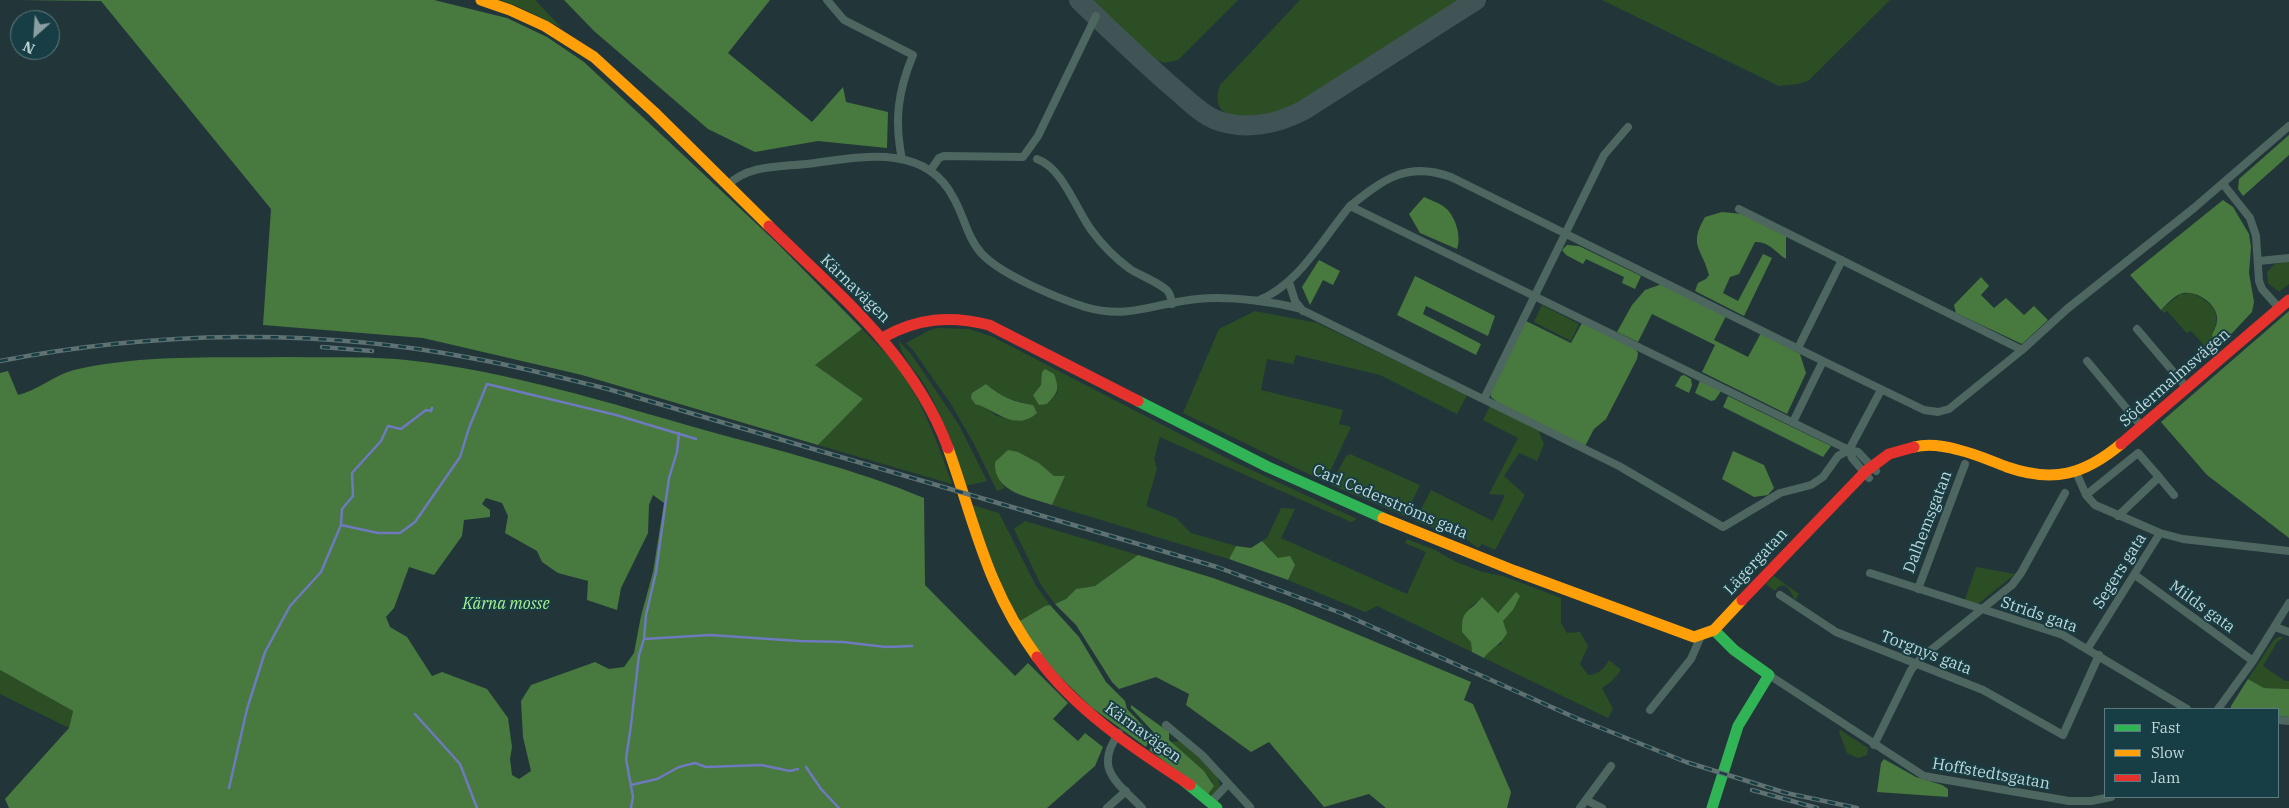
<!DOCTYPE html>
<html>
<head>
<meta charset="utf-8">
<style>
  body { margin:0 }
  #map { position:relative; width:2289px; height:808px; overflow:hidden; background:#22363a; font-family:"IBM Plex Serif",serif }
  canvas { display:block }
  .legend { position:absolute; left:2104px; top:708px; width:175px; height:90px; box-sizing:border-box; background:#173e44; border:1px solid #5c7b80; margin:0; padding:6px 9px; list-style:none; font-size:15px; color:#c3d7da }
  .legend li { display:flex; align-items:center; gap:10px; height:25px }
  .legend b { width:25px; border:1px solid #5c7b80 }
  .north { position:absolute; left:10px; top:10px; width:50px; height:50px; box-sizing:border-box; background:#173e44; border:1px solid #5c7b80; border-radius:50%; rotate:206deg; font-size:14px; font-weight:700; line-height:20px; text-align:center; color:#c3d7da }
  .north::after { content:''; display:block; margin:auto; width:18px; height:22px; background:#8b9fa2; clip-path:polygon(50% 0,100% 100%,50% 72%,0 100%) }
</style>
</head>
<body>
<div id="map">
<canvas width="2289" height="808"></canvas>
<ul class="legend">
<li><b style="height:6px;background:#30b455"></b>Fast</li>
<li><b style="height:6px;background:#ff9f0a"></b>Slow</li>
<li><b style="height:6px;background:#e5322d"></b>Jam</li>
</ul>
<div class="north">N</div>
</div>
<script>
const c = document.querySelector('canvas').getContext('2d');
c.lineJoin = 'round';
function fill(path, color) {
  c.fillStyle = color;
  c.fill(path, 'evenodd');
}
function strokePath(path, color, width, dash) {
  c.strokeStyle = color;
  c.lineWidth = width;
  c.lineCap = dash ? 'butt' : 'round';
  c.setLineDash(dash || []);
  c.stroke(path);
}
function label(font, color, halo, rows, align = 'center') {
  c.font = font + ' "IBM Plex Serif",serif';
  c.lineWidth = 4;
  c.setLineDash([]);
  c.textBaseline = 'middle';
  c.strokeStyle = halo;
  c.fillStyle = color;
  for (const [text, x, y, turn = 0] of rows) {
    c.save();
    c.translate(x, y);
    c.rotate((+turn || 0) * Math.PI / 180);
    c.textAlign = isNaN(turn) ? turn : align;
    if (halo) c.strokeText(text, 0, 0);
    c.fillText(text, 0, 0);
    c.restore();
  }
}
const green = new Path2D(`
  M500,0H535L562,28L517,6Z
  M1092,0H1238L1178,60L1164,63L1151,57Z
  M1300,0H1463L1303,103C1282,111 1203,137 1220,85Z
  M1602,0H1890L1808,81L1798,84L1779,86Z
  M2289,261V284L2279,292L2268,283L2267,272L2275,264Z
  M2193,293C2214,305 2222,311 2212,335L2214,342L2219,347L2212,354L2191,331L2187,333L2167,311L2164,313L2161,310L2180,294Z
  M1542,305L1579,324L1571,341L1534,322Z
  M1255,311L1317,323L1467,395L1457,414L1380,375L1296,355L1293,364L1267,359L1261,390L1343,410L1339,424L1351,427L1325,482L1183,413L1219,329Z
  M937,328L969,329L993,337L1230,460L1357,519L1351,522L1160,437L1154,459L1157,469L1146,506L1176,518L1191,533L1236,546L1229,559L1052,505L1065,476H1054L1039,463L1018,452L997,476L1005,488L997,491L973,442L951,404L913,350L906,343L928,331ZM986,384C1001,397 1014,401 1033,405L1018,421L997,416L983,406ZM1041,385L1058,386L1057,393L1047,404L1033,395Z
  M862,329C874,342 888,354 899,369C924,404 938,444 952,484L818,445L863,399L814,365Z
  M899,341L911,354L959,425L987,481L965,486C952,450 942,410 920,378C912,367 900,354 899,341Z
  M1490,406L1538,430L1544,444L1537,461L1519,453L1504,476L1525,495L1495,550L1482,544L1478,548L1467,540L1415,521L1431,490L1493,521L1505,495L1489,494L1518,438L1483,420Z
  M1350,454L1420,485L1405,516L1331,485L1346,456Z
  M972,505L999,513L1036,586L1050,605L1045,606L1018,622L993,569Z
  M1281,508L1295,509L1281,538L1407,594L1426,552L1405,543L1407,539L1435,550L1454,561L1482,572L1503,576L1561,598V623L1567,633L1580,632L1588,646L1580,664L1588,675C1599,674 1604,669 1609,660L1621,670L1612,681L1602,688L1613,709L1608,718L1484,658L1491,648L1501,644L1503,621L1513,610L1516,592L1498,613L1479,601L1470,607L1472,652L1377,606L1365,612L1288,580L1295,565L1278,558L1262,541L1267,538Z
  M1025,521L1138,555L1095,586L1076,589L1066,599L1055,604L1041,585L1014,529Z
  M1976,567L2015,574L1978,604L1965,600Z
  M1774,576L1799,594L1795,600L1789,589L1784,585L1778,587L1775,591L1766,584Z
  M2278,637H2284L2277,642L2263,666L2285,681H2289V689L2264,688L2248,679L2273,641Z
  M0,670L73,711L69,728L0,694Z
  M1840,730L1868,748L1867,755L1858,758L1847,753L1839,731Z
  M1180,741C1191,750 1221,772 1220,787L1211,797L1208,794L1213,783L1204,771L1171,742Z`);
const forest = new Path2D(`
  M19,0H434L507,18L547,37L584,62L778,244L862,329L815,365L863,399L818,445L582,375L423,338L263,325L271,209L101,1Z
  M564,0H770L728,53L812,122L843,87L846,102L888,112L887,148L818,141L755,152L708,129L594,31Z
  M2289,135V155L2243,196L2238,189L2239,179Z
  M1424,197C1430,200 1437,202 1443,206C1455,214 1462,236 1457,249L1420,233L1409,214Z
  M2223,200L2233,207L2249,234L2251,247L2249,273L2254,302L2252,312L2219,347L2214,342L2212,335C2214,330 2217,325 2217,320C2219,304 2194,288 2180,294C2173,297 2166,305 2161,310L2130,275Z
  M1722,212L1743,214L1786,236V259C1775,252 1769,241 1755,242L1739,274L1730,277L1723,293L1738,301L1763,254L1772,258L1744,316L1695,291L1698,283L1706,279L1709,275C1702,248 1688,246 1705,217Z
  M1567,245L1579,246L1641,276L1635,289L1622,283L1624,277L1586,259L1583,264L1566,255L1562,250Z
  M1319,260L1340,271L1333,285L1323,280L1310,305L1302,287Z
  M1415,276L1495,316L1488,336L1426,306L1423,314L1481,344L1476,355L1397,315Z
  M1981,277L1989,286L1981,295L1994,308L2006,298L2024,315L2034,306L2048,320L2022,344L1956,313L1954,305Z
  M1662,284L1726,316L1714,340L1748,357L1761,333L1800,354L1806,373L1787,414L1702,372L1715,345L1652,314L1638,342L1617,332L1632,305L1645,290Z
  M2289,311V538L2207,475L2161,422Z
  M1526,321L1571,343L1582,323L1635,348L1638,353L1637,359L1606,419L1594,429L1585,446L1497,402L1491,397L1490,392Z
  M285,357C325,358 367,356 406,360C510,371 608,403 708,431C780,451 855,469 924,498L925,585L1015,676L1028,663L1068,703L1053,719L1078,741L1085,733L1103,747L1095,766L1047,808H9L5,799L69,728L73,711L0,670V373L8,371L18,395C38,390 55,375 74,370C142,354 216,358 285,357ZM653,495L664,503L653,572L641,616L634,653L624,667L609,669L595,662L531,685L521,701L523,737L531,771L519,779L512,775L510,759L512,747L508,718L487,689L442,672L432,676L407,637L390,627L386,617L394,608L409,567L434,575L462,536L464,520L490,517V510L482,504L486,498L502,503L508,516L505,533L537,551L542,562L558,573L588,581L587,600L617,610L621,588L648,533L649,505Z
  M1045,369L1054,374C1060,390 1058,392 1047,404L1039,405L1033,395L1041,385L1042,372Z
  M1684,375L1691,379L1692,385L1689,393L1675,386L1681,376Z
  M1700,381L1721,391L1715,400L1711,401L1695,393Z
  M986,384C1001,397 1014,402 1033,405L1037,413C1014,433 996,409 975,404L971,398L972,393Z
  M1728,396L1831,446L1823,457L1723,407Z
  M1008,450L1018,452L1039,463L1054,476H1065L1052,505C1030,497 993,493 995,462Z
  M1733,451L1764,465L1774,488L1768,495L1754,497L1722,479Z
  M1262,541L1278,558L1290,556L1295,565L1288,580L1229,559L1236,546L1251,548Z
  M1138,555L1213,578L1285,604L1471,682L1464,700L1473,704L1511,792L1507,808H1386L1369,794L1324,807L1269,742L1251,752L1186,705L1189,694L1156,677L1119,689L1112,682L1076,625L1055,604L1066,599L1076,589L1095,586Z
  M1516,592L1520,596L1513,610L1503,621L1507,633C1499,647 1493,646 1484,658L1472,652L1471,642L1462,632C1461,608 1470,613 1482,597L1498,613Z
  M1050,605L1079,637L1106,682L1125,701L1127,709L1152,735L1146,747L1091,707L1052,669L1018,622L1045,606Z
  M2248,679L2264,688L2289,689V717L2278,716V709H2231V706Z
  M1131,705L1169,732V740L1204,771L1214,786L1208,794L1149,750L1156,741V735L1131,708Z
  M1884,759L1916,777L1942,785L1948,789V797L1877,792L1881,763Z`);
const stream = new Path2D(`
  M341,525L378,533H400L415,522L460,457L469,428L487,384L616,415L696,439
  M644,639L646,615L656,572L669,478L677,452L679,433
  M415,714L460,764L477,808
  M806,767L821,789L839,808
  M631,785L657,779L679,767L695,763L706,767L761,765L790,771L798,769
  M229,788L247,709L265,652L290,606L321,572L341,525L342,509L353,496L352,473L381,441L388,426L401,429L426,410L431,411L432,408
  M631,808L633,797L626,759L631,725L639,655L644,639L710,635L799,641L843,642L886,647L912,646`);
const taxiway = new Path2D(`
  M1079,0C1111,31 1143,62 1177,91C1189,101 1201,114 1216,120C1245,131 1278,124 1304,110L1476,0`);
const street = new Path2D(`
  M827,0L844,20L913,55C898,91 894,120 902,159
  M1037,159C1063,168 1076,210 1092,231C1103,246 1115,258 1130,269C1139,275 1165,285 1169,293C1171,296 1171,300 1172,304
  M930,171L939,158L944,156L1023,157L1038,136L1096,16
  M2223,184L2250,218L2256,236L2259,281L2262,289L2280,309
  M728,185C748,165 779,167 806,164C856,158 924,141 953,197C964,215 967,238 982,254C1002,275 1057,298 1085,307C1130,320 1154,303 1197,299C1229,296 1266,301 1298,308L1619,466L1723,527L1780,493L1811,485L1823,477L1838,456L1849,450L1881,390
  M1350,206C1384,179 1407,161 1451,177L1823,361L1793,422
  M1739,209L2022,350
  M2259,261L2289,258
  M1289,282L1295,301L1303,311
  M1257,301C1298,286 1323,238 1350,206L1849,450L1858,452L1876,471
  M2137,329L2187,388
  M1798,348L1842,260
  M1823,361L1924,410L1938,412L1949,409L2022,350L2067,309L2194,208L2289,126
  M2087,361L2142,427
  M1484,399L1604,155L1628,127
  M1849,450L1852,458L1869,478
  M2076,472L2086,495L2095,505L2160,533L2183,539L2289,551
  M2159,477L2174,495
  M2086,495L2138,453L2159,477L2118,516
  M1870,573L2063,635L2187,709
  M2135,575L2253,661
  M1918,589L1965,464
  M1780,595L1836,632L1983,690L2063,735L2099,655
  M2275,627L2289,632
  M2088,648L2160,533
  M1769,675L1924,776L2069,801H2091L2111,797
  M2218,709L2253,661L2289,603
  M1650,710L1691,659L1701,636
  M2278,720L2289,721
  M1166,725L1202,755L1250,807
  M1119,733C1093,769 1117,782 1142,808
  M1874,745L1911,670L1921,658L2012,585L2021,573L2065,493
  M1586,800L1602,808
  M1211,802L1228,784
  M1107,808L1126,791
  M1580,808L1611,766`);
const fast = new Path2D(`
  M1138,401L1268,467L1383,518
  M1184,781L1217,808
  M1712,808L1738,726L1769,675L1734,650L1714,630`);
const slow = new Path2D(`
  M481,0L510,10L545,26L594,57L654,112L769,226
  M1914,447C1929,443 1945,446 1959,450C1976,454 1991,461 2007,467C2053,483 2084,475 2121,444
  M948,448C975,524 987,589 1037,657
  M1383,518L1515,571L1694,637L1714,630L1742,600`);
const jam = new Path2D(`
  M769,226C837,293 914,355 948,448
  M882,338C917,318 950,315 989,325L1138,401
  M2121,444L2289,300
  M1742,600L1866,471L1889,454L1914,447
  M1037,657C1076,711 1135,749 1190,785`);
const rail = new Path2D(`
  M322,347L372,351
  M0,361C154,331 317,328 471,358C517,366 562,378 608,389L1217,567L1341,613L1576,718L1686,762L1786,793L1857,808
  M1752,790L1817,808`);
const streetNames = [
  ["Kärnavägen",855,289,44],
  ["Södermalmsvägen",2175,378,-41],
  ["Carl Cederströms gata",1390,502,23],
  ["Dalhemsgatan",1928,522,-69],
  ["Lägergatan",1756,562,-47],
  ["Segers gata",2120,571,-58],
  ["Milds gata",2202,607,36],
  ["Strids gata",2039,615,19],
  ["Torgnys gata",1926,653,21],
  ["Kärnavägen",1143,733,36],
  ["Hoffstedtsgatan",1991,774,10]
];
const parkNames = [
  ["Kärna mosse",506,604]
];
fill(green, '#2c4e24');
fill(forest, '#48793e');
strokePath(stream, '#6e7abe', 2.5);
strokePath(taxiway, '#405456', 20);
strokePath(street, '#4d6660', 8);
strokePath(fast, '#30b455', 11);
strokePath(slow, '#ff9f0a', 11);
strokePath(jam, '#e5322d', 11);
strokePath(rail, '#5f7271', 4.5);
strokePath(rail, '#173e44', 2.5, [8]);
label('16px', '#c3d7da', '#173e44', streetNames);
label('italic 16px', '#a7f093', '#173e44', parkNames);
</script>
</body>
</html>
